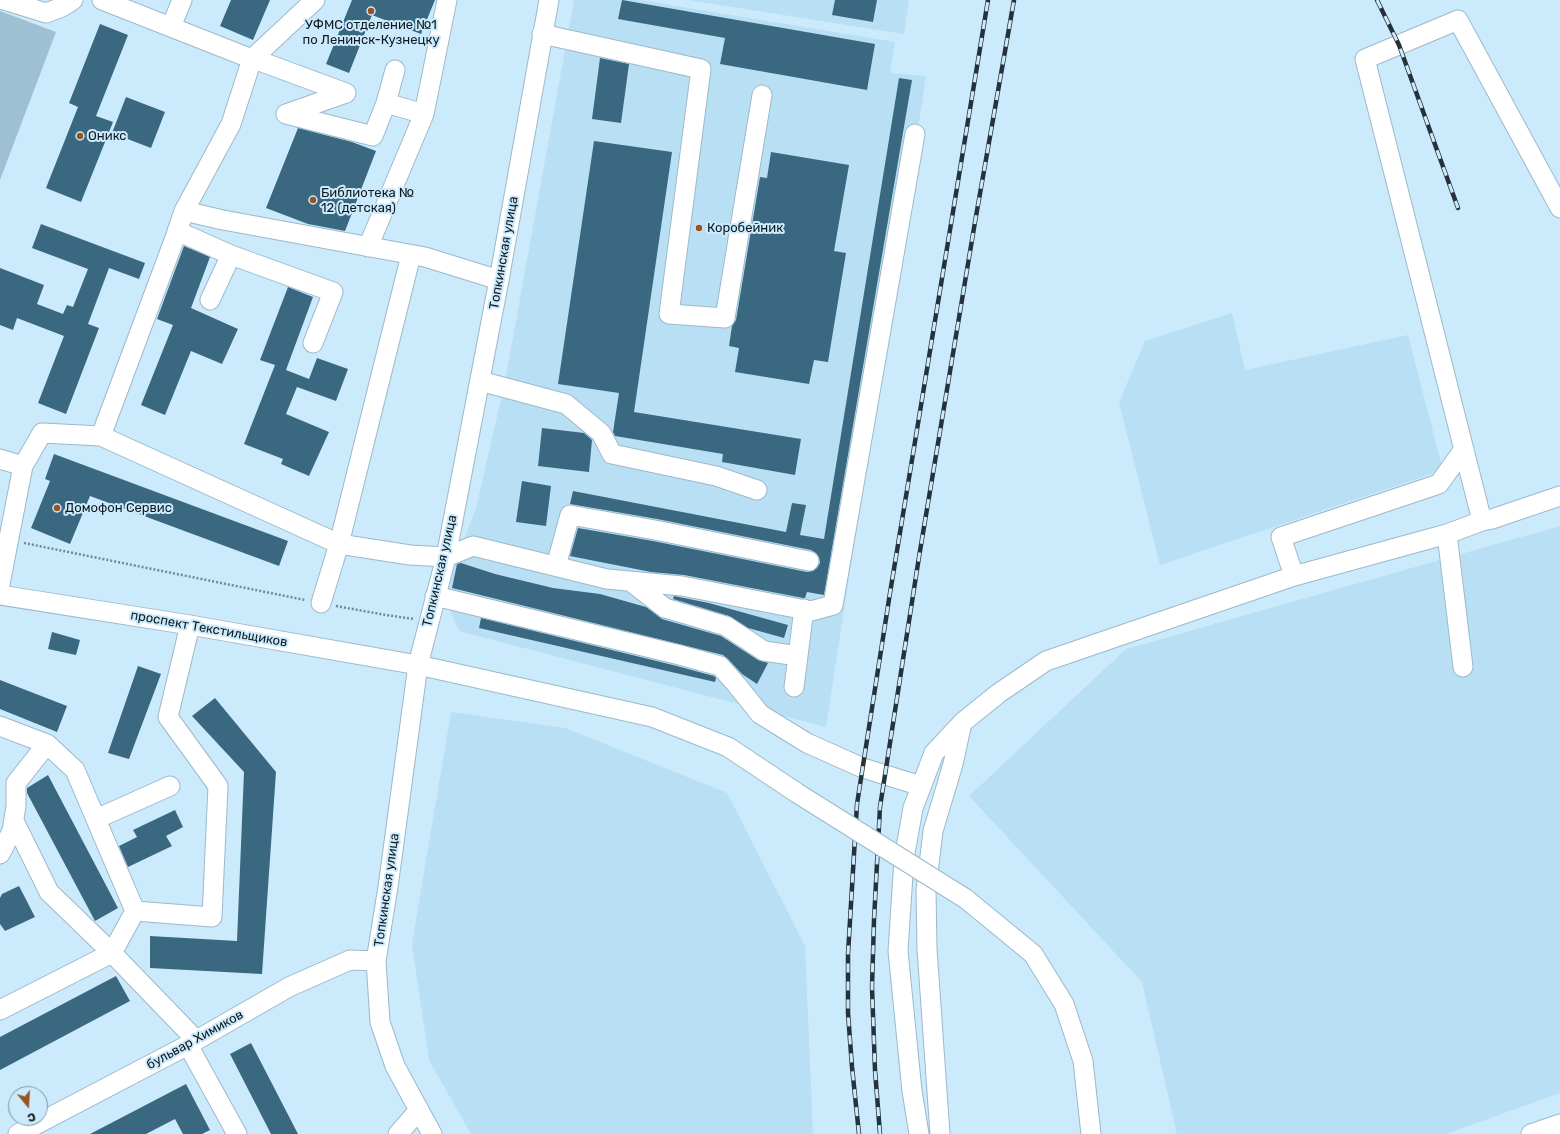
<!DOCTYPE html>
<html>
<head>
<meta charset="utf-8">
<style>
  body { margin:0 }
  #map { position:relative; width:1560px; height:1134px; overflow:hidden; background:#cbeafc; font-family:Rubik,sans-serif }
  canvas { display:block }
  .north { position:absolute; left:8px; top:1086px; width:40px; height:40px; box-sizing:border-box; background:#cbeafc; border:1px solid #7f96a4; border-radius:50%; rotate:162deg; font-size:11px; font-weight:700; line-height:16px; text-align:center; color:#0e191f }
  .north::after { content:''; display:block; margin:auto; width:14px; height:18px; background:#965422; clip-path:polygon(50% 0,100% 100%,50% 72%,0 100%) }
</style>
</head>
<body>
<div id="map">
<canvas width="1560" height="1134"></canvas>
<div class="north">С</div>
</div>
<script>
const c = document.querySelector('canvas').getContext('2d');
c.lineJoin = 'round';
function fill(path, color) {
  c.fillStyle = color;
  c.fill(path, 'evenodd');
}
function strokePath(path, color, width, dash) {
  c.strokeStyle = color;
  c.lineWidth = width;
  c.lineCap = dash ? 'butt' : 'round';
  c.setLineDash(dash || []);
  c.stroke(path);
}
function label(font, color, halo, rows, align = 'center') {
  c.font = font + ' Rubik,sans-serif';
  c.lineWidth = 4;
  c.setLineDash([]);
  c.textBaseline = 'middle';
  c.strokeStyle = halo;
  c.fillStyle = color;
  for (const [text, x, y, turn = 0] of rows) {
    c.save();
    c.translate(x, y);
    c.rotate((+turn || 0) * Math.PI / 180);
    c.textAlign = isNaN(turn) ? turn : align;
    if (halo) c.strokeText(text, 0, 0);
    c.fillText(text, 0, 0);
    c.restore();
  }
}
const built = new Path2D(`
  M574,0H640L895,42L890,73L926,76L826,727L459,631L448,606L451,573L476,508L505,382Z
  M688,0H909L904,34Z
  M1232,313L1245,370L1408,335L1443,470L1160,565L1119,402L1145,341Z
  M1560,526V1093L1446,1134H1177L1142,982L969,796L1126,649Z
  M451,712L565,728L727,793L805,946L813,1134H471L429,1060L412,944Z`);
const green = new Path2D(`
  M0,11L56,32L0,180Z`);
const building = new Path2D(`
  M231,0H270L253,40L220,26Z
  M352,0H435L421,34L372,15L349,73L326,64Z
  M622,0L875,44L867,90L720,64L725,38L618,19Z
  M835,0H877L873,22L832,15Z
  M100,24L128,35L96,116L113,122L81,202L46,188L78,107L69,103Z
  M600,58L629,64L621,123L592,119Z
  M899,78L912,80L824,595L807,592L805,598H803L684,575L651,572L570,556L578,528L653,541L807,572L813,571L817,568L820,563L819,557L816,553L811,550L657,519L570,504L573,491L786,532L792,503L806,505L800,535L824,539Z
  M126,97L165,112L151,148L112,133Z
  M298,128L352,142L376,151L345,231L308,224L266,208Z
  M594,141L672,152L634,412L801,439L795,475L722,462L723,454L615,436L613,432L619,393L558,384Z
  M771,152L849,165L834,251L846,253L828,362L814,360L809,384L735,372L739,348L729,346L732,326L736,320L760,177L767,178Z
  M41,224L145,263L139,279L109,268L88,324L99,328L66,414L38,403L64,336L17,318L13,330L0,325V268L44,285L37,304L63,314L67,305L73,307L88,269L32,248Z
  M184,246L210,257L191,308L238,329L222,364L191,351L165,415L141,405L173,325L157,319Z
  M288,287L313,297L286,370L309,379L317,358L348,369L336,401L297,387L286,414L329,432L309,476L281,464L283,459L244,444L275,365L260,360Z
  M542,428L584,433L592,440L589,472L538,466Z
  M54,454L288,541L279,566L90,496L70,544L31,528L50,481L45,479Z
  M522,481L551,486L546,526L516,522Z
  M461,563L495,574L553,588L600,594L646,607L662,619L721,636L758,660L768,663L757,684L742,674L728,659L723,655L452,588L457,564Z
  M674,596L709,603L788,625L784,638L748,628L729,616L673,599Z
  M481,618L677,666L714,676L716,678L715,682L479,628Z
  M52,632L80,640L76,655L48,649Z
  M138,666L161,674L129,759L108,753Z
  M0,680L67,706L57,732L0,709Z
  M215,698L276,772L262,974L150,968V936L237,941L244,772L192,716Z
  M48,775L118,908L95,921L27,793V788Z
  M175,810L183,827L166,836L172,846L128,867L119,846L137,837L133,830Z
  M19,886L35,917L5,931L0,924V898L2,894Z
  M116,976L130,1001L0,1070V1037Z
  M251,1043L298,1134H271L230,1054Z
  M186,1084L210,1130L202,1134H183L175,1119L146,1134H90Z`);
const path = new Path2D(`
  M24,543L305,600
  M336,606L386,615L414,619`);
const minor = new Path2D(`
  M4,0L46,13L62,7L73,0
  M102,0L252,59L262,62L346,93
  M171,27L182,0
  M542,34L701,69L669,314L725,318L762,95
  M346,93L286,114L373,136L386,103L424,114
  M386,103L395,70
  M184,211L223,220L425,257L499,280
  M177,231L231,255L333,292L313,343
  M368,247L424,114L447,0
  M210,300L231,255
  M480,381L566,404L601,433L612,454L716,476L757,490
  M101,436L176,235L184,211L231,124L252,59L315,0
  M0,459L23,466
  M1482,521L1365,59L1458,20L1560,208
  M1447,534L1463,667
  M556,566L570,515L655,530L809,561
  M1294,576L1281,537L1439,484L1464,449
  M630,581L665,608L726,626L764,651L798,656
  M0,584L23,466L42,433L101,436L339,544L410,555L446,557L473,546L607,579L682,586L811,611L833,605L915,134
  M0,595L190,625L418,665L652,717L728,747L797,793
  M435,596L680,655L720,666L736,684L760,714L807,743L863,768L921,786
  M321,603L339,544L411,255
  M794,687L804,609
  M0,726L47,744L75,770L135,911
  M96,819L170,786
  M14,821L49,892L112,953L196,1040
  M0,854L12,831L16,806V783L47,744
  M966,899L1033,954L1064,1004L1083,1061L1091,1134
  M0,1010L112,953L135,911L212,917L218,786L168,717L190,625
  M188,1045L237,1134
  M18,1134L188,1045L289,987L350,960L376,961
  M398,1134L419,1110
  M432,1134L395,1066L380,1022L376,961L388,887L418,665L446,557L499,280L549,0
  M919,1134L912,1091L898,951L904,859L913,808L934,753L963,722L999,693L1046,661L1294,576L1447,534L1482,521L1492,519L1560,496
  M940,1134L927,949L926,890L933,831L953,764L962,723
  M1531,1134L1560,1124`);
const rail = new Path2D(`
  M1377,0L1399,45L1458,208
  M859,1134L852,1067L848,1013V954L857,804L890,593L988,0
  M880,1134L875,1070L872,987L874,920L880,807L919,557L975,222L1014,0`);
const minorBridge = new Path2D(`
  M797,793L966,899`);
const markers = [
  [371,11,4,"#965422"],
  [80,136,4,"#965422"],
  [313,200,4,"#965422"],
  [699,228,4,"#965422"],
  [57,508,4,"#965422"]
];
const poiNames = [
  ["УФМС отделение №1",371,25,"center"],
  ["по Ленинск-Кузнецку",371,40,"center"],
  ["Оникс",88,136],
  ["Библиотека №",321,193],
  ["12 (детская)",321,208],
  ["Коробейник",707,228],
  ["Домофон Сервис",65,508]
];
const streetNames = [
  ["Топкинская улица",504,253,-80],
  ["Топкинская улица",440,571,-77],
  ["проспект Текстильщиков",209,629,10],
  ["Топкинская улица",387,890,-82],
  ["бульвар Химиков",195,1040,-29]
];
fill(built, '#b9dff5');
fill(green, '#9fbfd2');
fill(building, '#3a6881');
strokePath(minor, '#9cb9ca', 21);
strokePath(path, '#738895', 2.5, [2, 2]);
strokePath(minor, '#fff', 19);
strokePath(rail, '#253239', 4.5);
strokePath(rail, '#cbeafc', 3, [9]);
strokePath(minorBridge, '#9cb9ca', 21, []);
strokePath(minorBridge, '#fff', 19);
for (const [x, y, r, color] of markers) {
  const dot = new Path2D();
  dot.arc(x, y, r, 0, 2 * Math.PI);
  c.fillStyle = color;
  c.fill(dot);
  strokePath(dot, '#cbeafc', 1.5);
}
label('13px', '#0e191f', '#cbeafc', poiNames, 'left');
label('13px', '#0e191f', '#cbeafc', streetNames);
</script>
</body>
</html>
